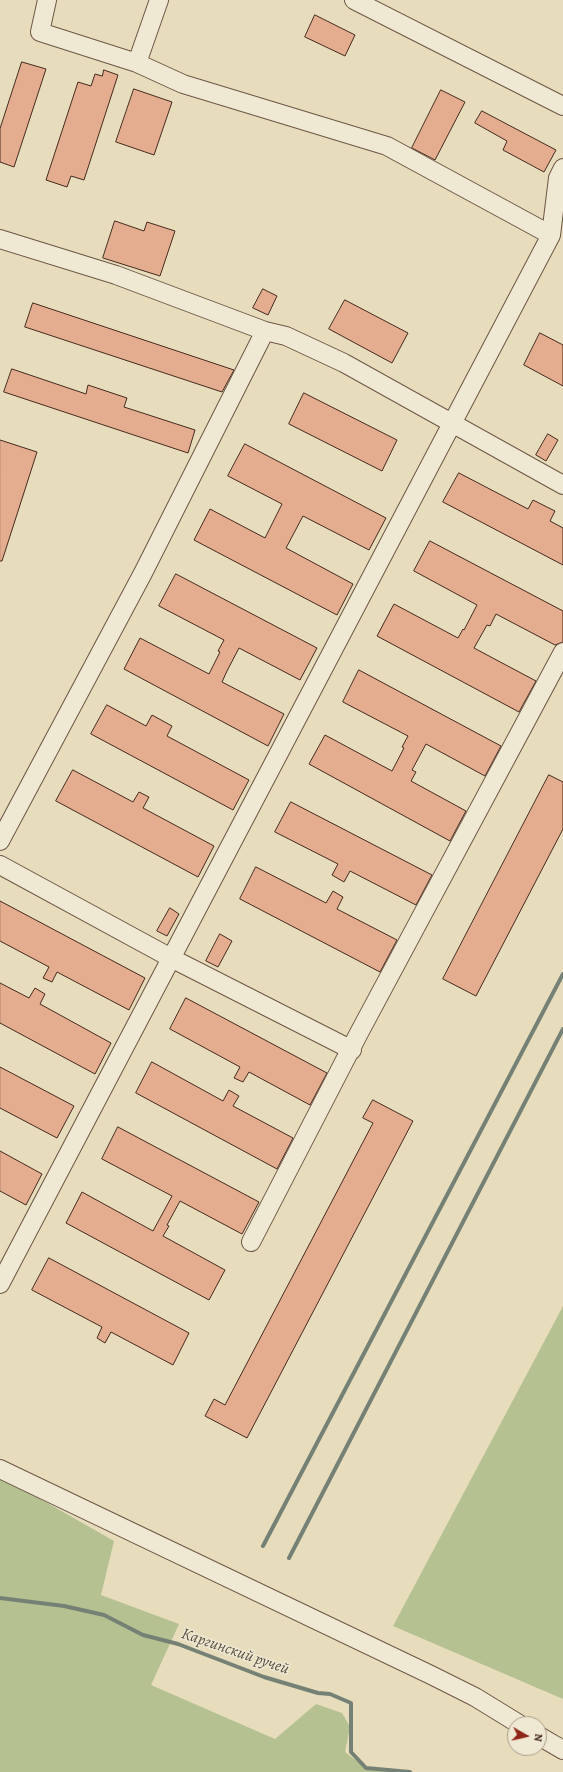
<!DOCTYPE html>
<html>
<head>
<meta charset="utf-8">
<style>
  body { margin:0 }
  #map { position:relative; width:563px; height:1772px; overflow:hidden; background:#e7ddbc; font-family:Alegreya,serif }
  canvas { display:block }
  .north { position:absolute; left:507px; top:1716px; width:40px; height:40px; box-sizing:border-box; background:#efe9d3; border:1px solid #ab9c8a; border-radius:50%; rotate:98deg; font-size:11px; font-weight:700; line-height:16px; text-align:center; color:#44291d }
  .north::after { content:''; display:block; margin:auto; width:14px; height:18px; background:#8f2418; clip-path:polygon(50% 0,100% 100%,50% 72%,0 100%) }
</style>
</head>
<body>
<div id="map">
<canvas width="563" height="1772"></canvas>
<div class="north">N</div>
</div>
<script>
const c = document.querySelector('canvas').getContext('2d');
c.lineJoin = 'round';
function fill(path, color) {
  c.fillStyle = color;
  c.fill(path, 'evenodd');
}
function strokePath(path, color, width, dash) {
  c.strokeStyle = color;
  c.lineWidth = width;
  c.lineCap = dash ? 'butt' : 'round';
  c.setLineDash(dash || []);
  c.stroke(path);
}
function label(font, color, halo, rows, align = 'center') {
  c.font = font + ' Alegreya,serif';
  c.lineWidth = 3;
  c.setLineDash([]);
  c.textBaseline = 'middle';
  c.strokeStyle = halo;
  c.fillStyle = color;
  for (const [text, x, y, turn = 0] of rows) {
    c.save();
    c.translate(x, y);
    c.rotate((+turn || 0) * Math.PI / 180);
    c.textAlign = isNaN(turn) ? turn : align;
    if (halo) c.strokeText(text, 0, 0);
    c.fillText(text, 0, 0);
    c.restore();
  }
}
const green = new Path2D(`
  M563,1306V1699L393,1626Z
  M0,1476L114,1541L101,1595L179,1624L151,1685L275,1739L316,1704L342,1713L350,1727L345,1752L366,1768L410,1772H0Z`);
const stream = new Path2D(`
  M263,1546L563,974
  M289,1558L563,1029
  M0,1598L64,1606L104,1615L143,1635L178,1644L264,1677L318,1693L330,1694L351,1703V1752L366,1768L410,1772`);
const building = new Path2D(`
  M315,15L355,35L345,56L305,37Z
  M22,62L46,69L14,167L0,162V129Z
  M104,70L118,75L84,180L71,176L67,187L46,180L78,82L91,86L95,74L102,76Z
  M134,89L172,102L154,155L116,142Z
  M441,90L465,102L435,160L412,148Z
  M482,111L556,150L544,172L503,150L507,141L475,123Z
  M115,221L144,231L147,222L175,231L160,276L103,258Z
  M263,289L277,296L268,315L253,308Z
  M345,300L408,333L392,363L329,329Z
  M33,303L234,370L222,392L25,327Z
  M540,333L563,345V386L524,365Z
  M12,369L86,394L88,385L127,398L124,407L195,430L188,453L4,392Z
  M304,393L397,440L382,471L289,424Z
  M548,434L558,440L546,461L536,455Z
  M0,440L37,452L2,561H0Z
  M245,444L386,518L369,550L303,516L286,548L353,584L337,615L194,540L210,509L265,538L282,504L228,476Z
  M459,473L528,509L533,500L555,511L550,521L563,528V565L443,502Z
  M430,541L563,611V642L555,645L496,614L490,626L487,625L474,648L536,681L519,712L377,636L394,604L458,638L463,629L464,630L477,605L414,571Z
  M176,574L317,648L300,680L239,648L227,671L222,682L284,714L268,746L124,669L140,638L209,674L220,652L218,651L224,640L159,606Z
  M359,670L501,746L485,776L426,744L412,770L416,772L411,781L466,811L450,841L309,764L325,735L392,771L404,748L402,747L408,736L343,702Z
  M107,705L146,726L152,715L172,726L167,736L249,780L233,810L91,734Z
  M73,770L133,802L139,792L149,797L143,808L214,846L198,877L56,801Z
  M549,775L563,782V829L476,996L443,979Z
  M291,802L432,875L416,905L350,871L344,882L332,875L338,864L275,832Z
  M256,867L326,903L333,891L343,897L337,909L397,940L380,972L240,899Z
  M0,901L145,978L129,1010L57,972L52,982L43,978L49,967L0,941Z
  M170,908L179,914L167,936L157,931Z
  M220,934L232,941L218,967L206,961Z
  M0,983L29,998L35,988L45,994L40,1004L111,1043L95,1074L0,1023Z
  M186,998L327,1073L310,1105L249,1072L243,1082L234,1078L240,1067L170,1029Z
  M152,1062L223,1101L229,1090L239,1096L233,1106L293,1138L277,1169L136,1093Z
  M0,1067L74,1106L57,1138L0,1108Z
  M373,1100L413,1121L247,1438L205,1416L214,1399L225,1405L373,1123L363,1118Z
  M118,1127L259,1202L242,1234L180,1201L167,1225L169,1226L163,1236L225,1270L209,1300L66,1223L82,1192L153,1231L172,1196L102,1159Z
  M0,1151L42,1174L26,1205L0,1191Z
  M49,1258L189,1333L173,1365L111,1332L105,1343L97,1338L102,1327L32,1290Z`);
const minor = new Path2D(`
  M47,0L40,32L137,63L183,84L387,146L551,235
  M354,0L563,106
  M137,63L159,0
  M0,239L116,275L265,331L286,336L344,363L563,485
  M0,841L143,573L265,331
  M0,865L171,958L352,1050
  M251,1242L359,1033L563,652
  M0,1284L551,235L558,178L563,168
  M0,1469L431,1675L475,1697L519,1724
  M539,1736L563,1750`);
const waterNames = [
  ["Каргинский ручей",235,1652,19]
];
fill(green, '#b5c191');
strokePath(stream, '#768176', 4);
fill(building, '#e5ad90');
strokePath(building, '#44291d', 1);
strokePath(minor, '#6d5645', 20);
strokePath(minor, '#efe9d3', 18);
label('italic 16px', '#594e42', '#efe9d3', waterNames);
</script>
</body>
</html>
